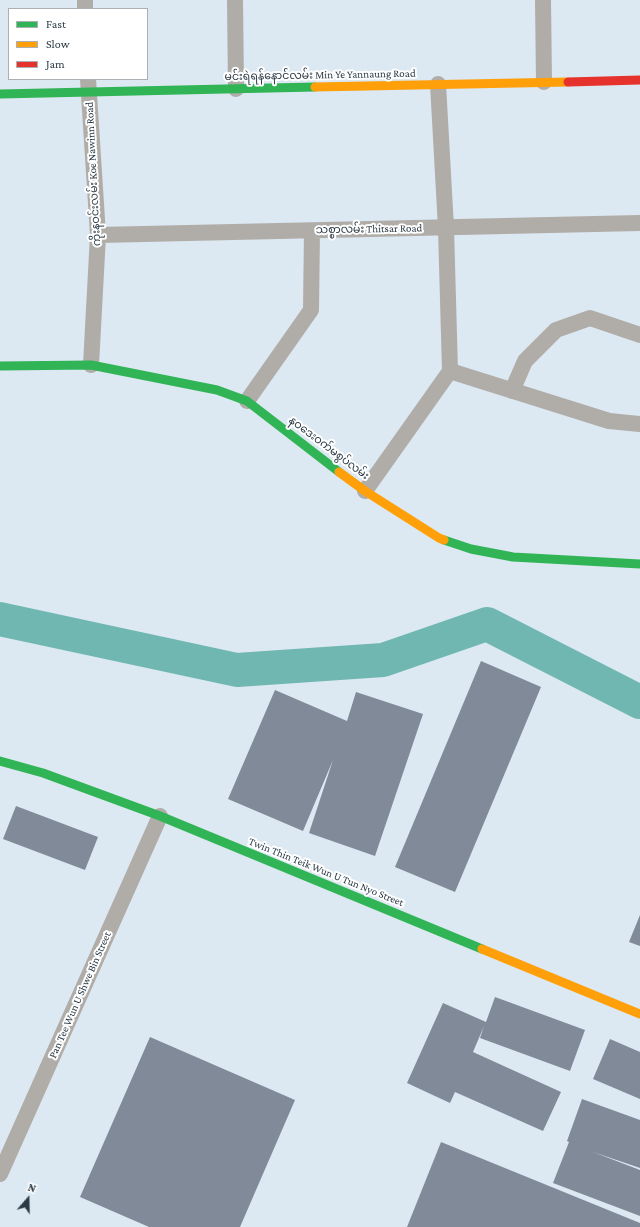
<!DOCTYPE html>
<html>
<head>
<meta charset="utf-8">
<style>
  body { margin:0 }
  #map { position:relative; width:640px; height:1227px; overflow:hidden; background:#dce8f2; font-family:"Crimson Pro",serif }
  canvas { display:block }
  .legend { position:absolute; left:8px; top:8px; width:140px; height:72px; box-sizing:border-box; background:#fff; border:1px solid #aab0b4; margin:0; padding:5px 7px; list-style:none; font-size:12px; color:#2a3944 }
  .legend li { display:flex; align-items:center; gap:8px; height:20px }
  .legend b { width:20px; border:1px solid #aab0b4 }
  .north { position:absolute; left:8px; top:1179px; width:40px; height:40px; -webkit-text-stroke:3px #fff; paint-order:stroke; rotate:20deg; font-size:11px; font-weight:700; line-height:16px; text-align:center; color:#2a3944 }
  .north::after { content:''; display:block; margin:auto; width:14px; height:18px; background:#2a3944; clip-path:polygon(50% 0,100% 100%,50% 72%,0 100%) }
</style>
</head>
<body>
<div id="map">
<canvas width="640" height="1227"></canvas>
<ul class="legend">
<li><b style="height:5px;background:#30b455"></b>Fast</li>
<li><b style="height:5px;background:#ff9f0a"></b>Slow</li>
<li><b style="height:5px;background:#e5322d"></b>Jam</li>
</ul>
<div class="north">N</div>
</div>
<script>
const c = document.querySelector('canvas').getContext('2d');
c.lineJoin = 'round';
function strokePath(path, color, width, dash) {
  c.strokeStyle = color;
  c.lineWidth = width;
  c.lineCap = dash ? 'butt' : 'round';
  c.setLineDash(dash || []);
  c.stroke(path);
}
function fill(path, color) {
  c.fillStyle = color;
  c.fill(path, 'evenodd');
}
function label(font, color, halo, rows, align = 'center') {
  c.font = font + ' "Crimson Pro","Noto Sans Myanmar",serif';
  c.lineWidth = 4;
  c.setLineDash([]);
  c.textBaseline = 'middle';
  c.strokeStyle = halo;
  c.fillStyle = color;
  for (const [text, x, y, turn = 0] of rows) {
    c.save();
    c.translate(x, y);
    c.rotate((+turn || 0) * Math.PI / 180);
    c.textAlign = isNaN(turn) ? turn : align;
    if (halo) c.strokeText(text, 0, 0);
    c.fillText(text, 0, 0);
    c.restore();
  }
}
const river = new Path2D(`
  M0,619L237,670L383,660L487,624L640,702`);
const building = new Path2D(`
  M481,661L541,687L455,892L395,867Z
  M275,690L347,721L356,692L423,714L375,856L309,833L333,760L303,831L228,799Z
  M16,806L98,837L85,870L3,839Z
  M640,915V946L629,942Z
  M495,997L585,1030L570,1071L480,1038L484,1026L473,1052L561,1092L543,1131L455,1092L450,1103L407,1083L443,1003L486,1022Z
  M150,1037L295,1100L240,1227H149L80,1197Z
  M610,1039L640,1052V1099L593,1079Z
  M582,1099L640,1120V1168L593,1152L640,1170V1216L553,1183L569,1142L567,1141Z
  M441,1142L640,1223V1227H407Z`);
const street = new Path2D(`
  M85,0V9
  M235,0L236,89
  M543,0L544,82
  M88,79L98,235L91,365
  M98,235L640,223
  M450,371L609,421L640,424
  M512,391L525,361L556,330L590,318L640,335
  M247,401L311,310L312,231
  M365,491L450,371L446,228L438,84
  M0,1174L160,816`);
const fast = new Path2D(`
  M0,94L315,87
  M0,366L91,365L217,390L247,401L339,472
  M444,540L471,549L513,557L640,564
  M0,761L43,773L160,816L482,949`);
const slow = new Path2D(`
  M315,87L568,82
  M339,472L365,491L439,538L444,540
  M482,949L640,1014`);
const jam = new Path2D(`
  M568,82L640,80`);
const streetNames = [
  ["မင်းရဲရန်နောင်လမ်း Min Ye Yannaung Road",320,75,-1],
  ["ကိုးနဝင်းလမ်း Koe Nawinn Road",93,174,-93],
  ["သစ္စာလမ်း Thitsar Road",369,229,-1],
  ["နဝဒေးဝက်မစွပ်လမ်း",329,448,37],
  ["Twin Thin Teik Wun U Tun Nyo Street",326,872,22],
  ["Pan Tee Wun U Shwe Bin Street",80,995,-66]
];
strokePath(river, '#6fb7b0', 34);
fill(building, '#808a99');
strokePath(street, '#b0aca8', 16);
strokePath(fast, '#30b455', 9);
strokePath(slow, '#ff9f0a', 9);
strokePath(jam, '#e5322d', 9);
label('11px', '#2a3944', '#fff', streetNames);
</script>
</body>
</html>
